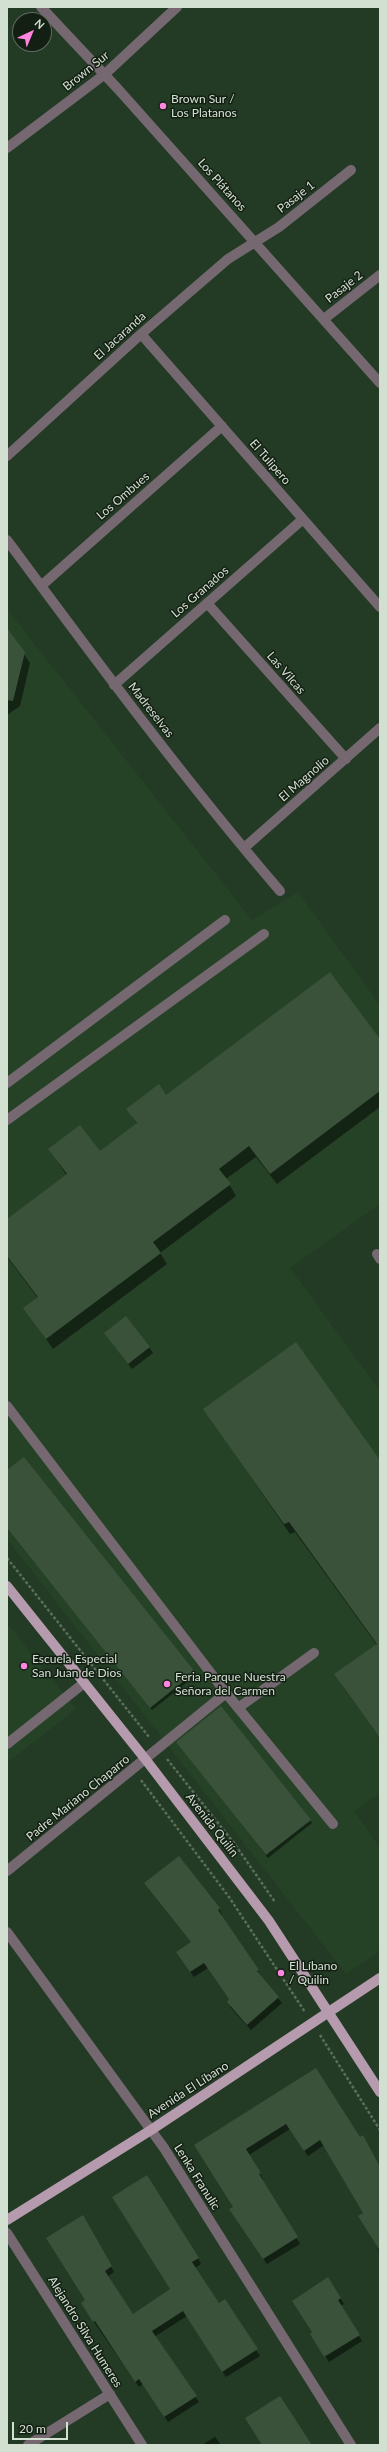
<!DOCTYPE html>
<html>
<head>
<meta charset="utf-8">
<style>
  body { margin:0 }
  #map { position:relative; width:387px; height:2452px; overflow:hidden; background:#233a24; font-family:Lato,sans-serif }
  canvas { display:block }
  .frame { position:absolute; inset:0; border:8px solid #d2e0d1; pointer-events:none }
  .north { position:absolute; left:12px; top:12px; width:40px; height:40px; box-sizing:border-box; background:#141f14; border:1px solid #606c60; border-radius:50%; rotate:44deg; font-size:11px; font-weight:700; line-height:16px; text-align:center; color:#d2e0d1 }
  .north::after { content:''; display:block; margin:auto; width:14px; height:18px; background:#fe86e0; clip-path:polygon(50% 0,100% 100%,50% 72%,0 100%) }
  .scale { position:absolute; left:12px; top:2422px; width:56px; height:18px; box-sizing:border-box; border:2px solid #d2e0d1; border-top:0; padding-left:5px; font-size:12px; line-height:14px; white-space:nowrap; color:#d2e0d1; -webkit-text-stroke:3px #141f14; paint-order:stroke }
</style>
</head>
<body>
<div id="map">
<canvas width="387" height="2452"></canvas>
<div class="frame"></div>
<div class="north">N</div>
<div class="scale">20 m</div>
</div>
<script>
const c = document.querySelector('canvas').getContext('2d');
c.lineJoin = 'round';
function fill(path, color) {
  c.fillStyle = color;
  c.fill(path, 'evenodd');
}
function strokePath(path, color, width, dash) {
  c.strokeStyle = color;
  c.lineWidth = width;
  c.lineCap = dash ? 'butt' : 'round';
  c.setLineDash(dash || []);
  c.stroke(path);
}
function label(font, color, halo, rows, align = 'center') {
  c.font = font + ' Lato,sans-serif';
  c.lineWidth = 3;
  c.setLineDash([]);
  c.textBaseline = 'middle';
  c.strokeStyle = halo;
  c.fillStyle = color;
  for (const [text, x, y, turn = 0] of rows) {
    c.save();
    c.translate(x, y);
    c.rotate((+turn || 0) * Math.PI / 180);
    c.textAlign = isNaN(turn) ? turn : align;
    if (halo) c.strokeText(text, 0, 0);
    c.fillText(text, 0, 0);
    c.restore();
  }
}
const built = new Path2D(`
  M7,609L252,920L298,892L380,1005V1204L290,1268L380,1391V1793L354,1811L380,1848V1951L346,1974L7,1539Z
  M7,1623L76,1709L7,1763Z`);
const shadow = new Path2D(`
  M7,630L30,663L20,706L7,715Z
  M380,1041V1107L277,1184L256,1157L226,1179L236,1196L160,1253L167,1264L53,1349L25,1308L38,1298L7,1257V1220L67,1176L49,1149L100,1153L137,1124L127,1109L166,1096Z
  M109,1339L149,1347L153,1353L132,1369Z
  M204,1409L380,1461V1738L341,1684L377,1645L295,1532L290,1534Z
  M24,1459L195,1676L152,1710L7,1528V1472Z
  M179,1745L310,1820L312,1823L268,1858Z
  M145,1884L219,1909L222,1915L220,1916L258,1970L260,1977L282,2003L251,2030L231,2008L228,2002L230,2000L208,1968L194,1977L181,1958L192,1943Z
  M316,2070L360,2138L363,2136L380,2169V2254L364,2213L324,2145L308,2156L290,2129L249,2155L263,2179L261,2180L300,2244L267,2264L234,2215L235,2207L198,2151Z
  M116,2203L198,2258L201,2264L195,2268L219,2304L224,2301L260,2356L226,2377L187,2316L154,2337L199,2402L168,2422L143,2384L139,2387L85,2309L83,2217L114,2272L107,2277L132,2316L171,2290Z
  M328,2279L344,2304L340,2306L362,2341L329,2362L311,2334L314,2333Z
  M215,2437L221,2445H202Z`);
const building = new Path2D(`
  M7,628L25,652L13,701L7,700Z
  M330,972L380,1039V1091L270,1174L249,1146L219,1169L231,1184L153,1242L161,1253L46,1339L23,1308L38,1297L7,1256V1219L67,1174L48,1149L80,1125L100,1151L137,1123L126,1109L159,1084L166,1095Z
  M126,1316L150,1347L128,1364L104,1333Z
  M296,1342L380,1460V1738L334,1674L377,1644L289,1522L284,1524L203,1409Z
  M24,1457L195,1672L150,1708L7,1528V1470Z
  M221,1706L311,1820L266,1855L176,1742Z
  M179,1856L220,1908L218,1910L259,1970L257,1971L279,1997L247,2025L227,2002L229,1999L204,1963L190,1972L176,1952L191,1942L144,1883Z
  M316,2068L360,2137L363,2135L380,2167V2251L358,2216L363,2213L320,2140L304,2151L286,2124L246,2149L261,2173L259,2174L298,2237L263,2259L229,2209L233,2207L194,2145Z
  M147,2175L199,2258L192,2262L219,2303L225,2299L258,2349L222,2372L183,2311L152,2331L197,2396L164,2417L139,2379L135,2382L95,2321L93,2322L81,2303L85,2300L46,2238L83,2215L112,2266L105,2271L133,2314L170,2289L112,2197Z
  M328,2277L341,2298L338,2300L360,2335L324,2357L310,2334L312,2332L292,2301Z
  M280,2396L299,2425L312,2445H262L245,2418Z`);
const path = new Path2D(`
  M7,1558L149,1737
  M167,1759L234,1843L275,1902
  M141,1780L229,1897L305,2012
  M320,2035L380,2130`);
const minor = new Path2D(`
  M41,7L118,89L380,383
  M7,148L105,74L177,7
  M324,319L380,275
  M141,334L380,607
  M7,456L141,334L228,259L279,227L351,170
  M7,540C95,659 183,778 280,891
  M41,586L222,426
  M207,603L346,759
  M114,685L303,519
  M244,848L380,728
  M7,1083L225,920
  M7,1120L264,934
  M377,1254L380,1259
  M7,1406L226,1693L333,1824
  M238,1708L314,1653
  M7,1744L84,1683
  M7,1871L226,1693
  M7,1932L164,2148L351,2445
  M7,2233L142,2445
  M28,2445L110,2394`);
const major = new Path2D(`
  M7,1586L146,1760L269,1921L380,2092
  M7,2220L151,2130L380,1978`);
const markers = [
  [163,106,4,"#fe86e0"],
  [24,1666,4,"#fe86e0"],
  [167,1684,4,"#fe86e0"],
  [281,1973,4,"#fe86e0"]
];
const streetNames = [
  ["Brown Sur",86,71,-39],
  ["Los Plátanos",222,185,48],
  ["Pasaje 1",296,197,-38],
  ["Pasaje 2",344,287,-38],
  ["El Jacaranda",120,336,-42],
  ["El Tulipero",270,462,49],
  ["Los Ombues",123,496,-41],
  ["Los Granados",200,592,-41],
  ["Las Vilcas",286,673,49],
  ["Madreselvas",151,710,52],
  ["El Magnolio",304,779,-41],
  ["Padre Mariano Chaparro",78,1798,-39],
  ["Avenida Quilín",212,1825,52],
  ["Avenida El Líbano",188,2090,-33],
  ["Lenka Franulic",197,2177,58],
  ["Alejandro Silva Humeres",85,2332,58]
];
const poiNames = [
  ["Brown Sur /",171,99],
  ["Los Platanos",171,113],
  ["Escuela Especial",32,1659],
  ["San Juan de Dios",32,1673],
  ["Feria Parque Nuestra",175,1677],
  ["Señora del Carmen",175,1691],
  ["El Líbano",289,1966],
  ["/ Quilin",289,1980]
];
fill(built, '#254226');
fill(shadow, '#0007');
fill(building, '#3a523a');
strokePath(path, '#5a6e5b', 2.5, [3, 2]);
strokePath(minor, '#756871', 10);
strokePath(major, '#b69bae', 10);
for (const [x, y, r, color] of markers) {
  const dot = new Path2D();
  dot.arc(x, y, r, 0, 2 * Math.PI);
  c.fillStyle = color;
  c.fill(dot);
  strokePath(dot, '#141f14', 1.5);
}
label('12px', '#d2e0d1', '#141f14', streetNames);
label('12px', '#d2e0d1', '#141f14', poiNames, 'left');
</script>
</body>
</html>
